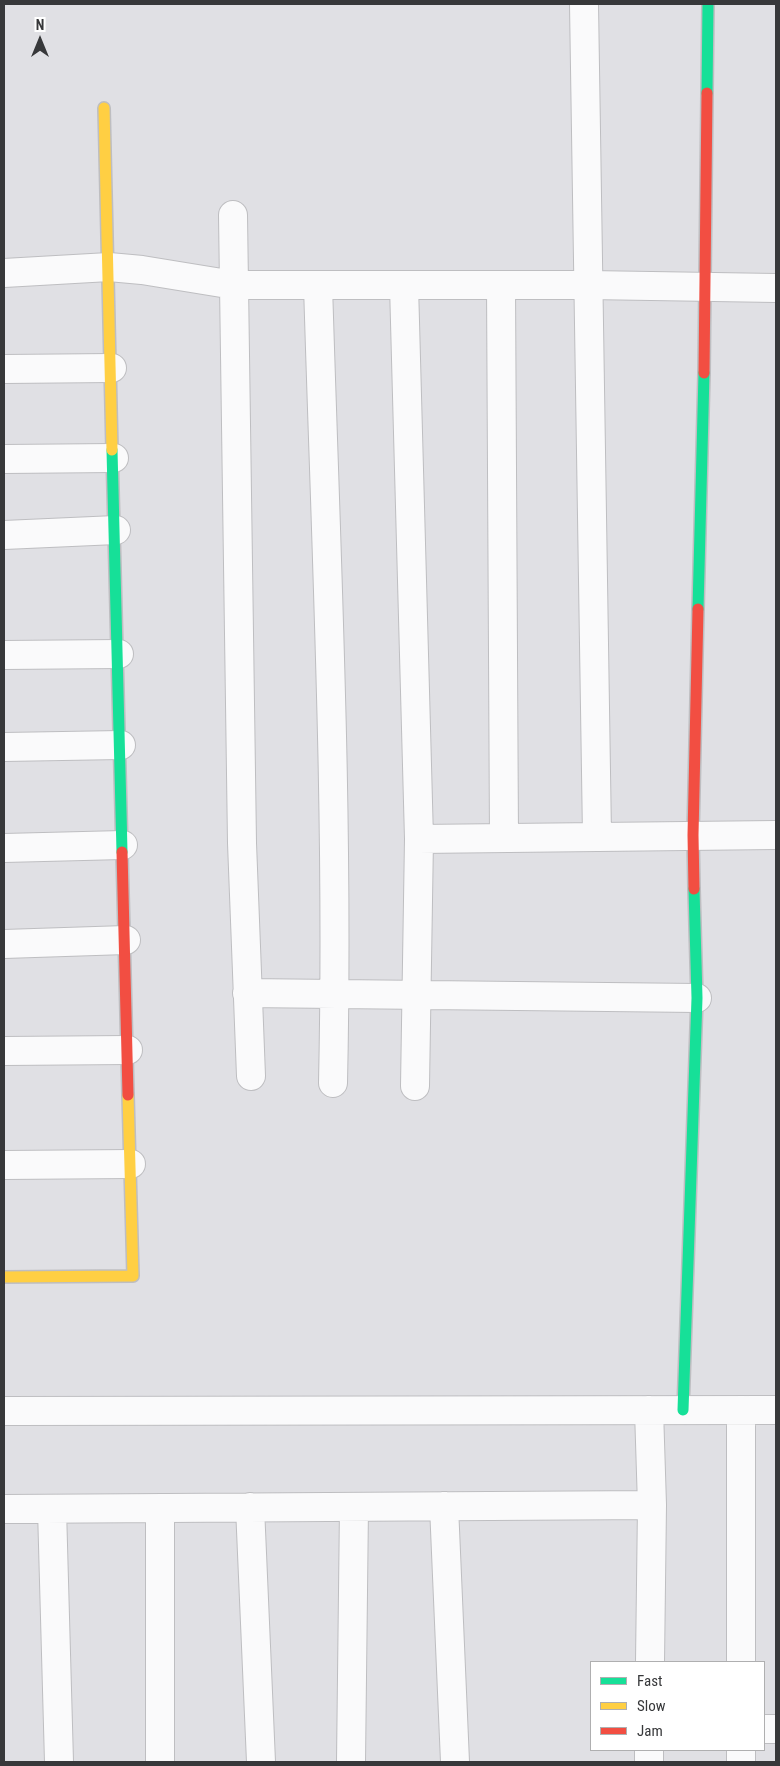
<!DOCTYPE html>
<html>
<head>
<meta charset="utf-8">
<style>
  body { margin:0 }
  #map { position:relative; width:780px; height:1766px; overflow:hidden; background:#e0e0e4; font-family:"Roboto Condensed",sans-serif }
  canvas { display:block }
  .frame { position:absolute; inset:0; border:5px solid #37383a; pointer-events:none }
  .legend { position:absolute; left:590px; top:1661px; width:175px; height:90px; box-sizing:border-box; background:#fff; border:1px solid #afafb0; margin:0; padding:6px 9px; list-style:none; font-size:15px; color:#37383a }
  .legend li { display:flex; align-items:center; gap:10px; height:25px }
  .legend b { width:25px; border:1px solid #afafb0 }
  .north { position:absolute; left:15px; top:15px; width:50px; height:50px; -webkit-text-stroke:4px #fff; paint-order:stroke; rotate:0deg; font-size:14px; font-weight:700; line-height:20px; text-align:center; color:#37383a }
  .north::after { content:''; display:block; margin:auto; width:18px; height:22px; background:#37383a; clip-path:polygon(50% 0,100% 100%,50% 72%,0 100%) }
</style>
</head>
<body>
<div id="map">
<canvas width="780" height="1766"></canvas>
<div class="frame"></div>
<ul class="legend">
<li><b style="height:6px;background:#16e098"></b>Fast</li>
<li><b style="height:6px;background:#ffcf43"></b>Slow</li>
<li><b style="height:6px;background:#f24e42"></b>Jam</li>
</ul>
<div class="north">N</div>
</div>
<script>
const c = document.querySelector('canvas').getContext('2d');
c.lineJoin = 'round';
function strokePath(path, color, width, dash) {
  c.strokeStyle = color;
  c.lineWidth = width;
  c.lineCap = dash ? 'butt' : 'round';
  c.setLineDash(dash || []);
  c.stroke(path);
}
const street = new Path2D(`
  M584,4L597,836
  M233,215L242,843L251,1076
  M4,273L109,267L142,270L234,285H589L776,288
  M318,285C326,551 339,817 333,1083
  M404,285L419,839L415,1086
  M501,285L504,838
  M4,369L112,368
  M4,459L114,458
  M4,535L116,530
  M4,655L119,654
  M4,747L121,745
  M419,839L776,835
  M4,848L123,845
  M4,944L126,940
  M247,993L697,998
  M4,1051L128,1050
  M4,1165L131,1164
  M649,1410L652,1505L650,1662
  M741,1410V1662
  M4,1411L776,1410
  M444,1506L455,1762
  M250,1507L261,1762
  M160,1508V1762
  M4,1509L652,1505
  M52,1509L59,1762
  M764,1729H776
  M741,1750V1762
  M351,1762L354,1507
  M649,1762V1750`);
const fast = new Path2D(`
  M707,93L708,4
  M112,450L122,852
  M698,609L704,373
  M683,1410L697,998L694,889`);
const slow = new Path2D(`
  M104,108L112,450
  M4,1277L133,1276L128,1095`);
const jam = new Path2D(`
  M704,373L707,93
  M122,852L128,1095
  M694,889L693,835L698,609`);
strokePath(street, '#bebec1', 30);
strokePath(fast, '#bebec1', 14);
strokePath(slow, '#bebec1', 14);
strokePath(jam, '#bebec1', 14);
strokePath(street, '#fafafb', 28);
strokePath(fast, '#16e098', 11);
strokePath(slow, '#ffcf43', 11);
strokePath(jam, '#f24e42', 11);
</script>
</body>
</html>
